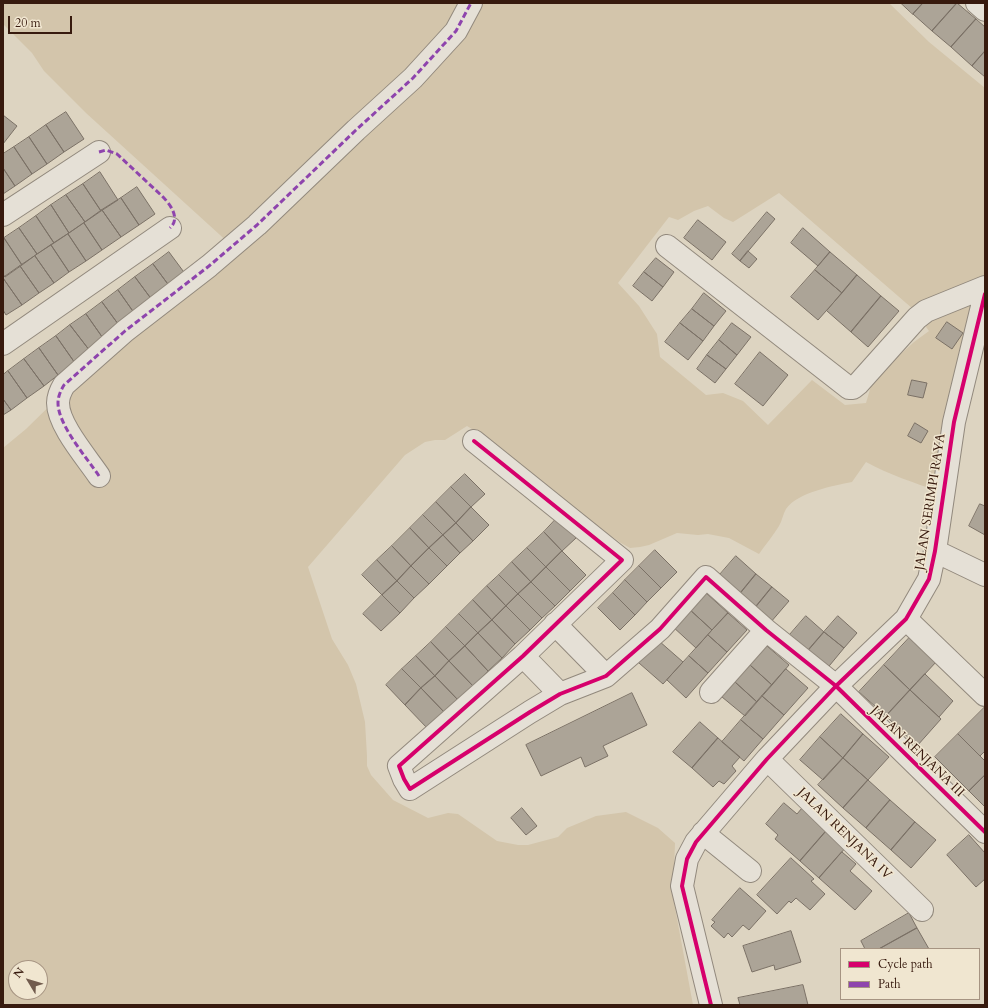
<!DOCTYPE html>
<html>
<head>
<meta charset="utf-8">
<style>
  body { margin:0 }
  #map { position:relative; width:988px; height:1008px; overflow:hidden; background:#ddd4c1; font-family:Cardo,serif }
  canvas { display:block }
  .frame { position:absolute; inset:0; border:4px solid #371a0e; pointer-events:none }
  .legend { position:absolute; left:840px; top:948px; width:140px; height:52px; box-sizing:border-box; background:#f0e6d0; border:1px solid #a69482; margin:0; padding:5px 7px; list-style:none; font-size:12px; color:#371a0e }
  .legend li { display:flex; align-items:center; gap:8px; height:20px }
  .legend b { width:20px; border:1px solid #a69482 }
  .north { position:absolute; left:8px; top:960px; width:40px; height:40px; box-sizing:border-box; background:#f0e6d0; border:1px solid #a69482; border-radius:50%; rotate:308deg; font-size:11px; font-weight:700; line-height:16px; text-align:center; color:#371a0e }
  .north::after { content:''; display:block; margin:auto; width:14px; height:18px; background:#715b4d; clip-path:polygon(50% 0,100% 100%,50% 72%,0 100%) }
  .scale { position:absolute; left:8px; top:16px; width:64px; height:18px; box-sizing:border-box; border:2px solid #371a0e; border-top:0; padding-left:5px; font-size:12px; line-height:14px; white-space:nowrap; color:#371a0e; -webkit-text-stroke:3px #f0e6d0; paint-order:stroke }
</style>
</head>
<body>
<div id="map">
<canvas width="988" height="1008"></canvas>
<div class="frame"></div>
<ul class="legend">
<li><b style="height:5px;background:#d6006c"></b>Cycle path</li>
<li><b style="height:5px;background:#8e44ad"></b>Path</li>
</ul>
<div class="north">N</div>
<div class="scale">20 m</div>
</div>
<script>
const c = document.querySelector('canvas').getContext('2d');
c.lineJoin = 'round';
function fill(path, color) {
  c.fillStyle = color;
  c.fill(path, 'evenodd');
}
function strokePath(path, color, width, dash) {
  c.strokeStyle = color;
  c.lineWidth = width;
  c.lineCap = dash ? 'butt' : 'round';
  c.setLineDash(dash || []);
  c.stroke(path);
}
function label(font, color, halo, rows, align = 'center') {
  c.font = font + ' Cardo,serif';
  c.lineWidth = 3;
  c.setLineDash([]);
  c.textBaseline = 'middle';
  c.strokeStyle = halo;
  c.fillStyle = color;
  for (const [text, x, y, turn = 0] of rows) {
    c.save();
    c.translate(x, y);
    c.rotate((+turn || 0) * Math.PI / 180);
    c.textAlign = isNaN(turn) ? turn : align;
    if (halo) c.strokeText(text, 0, 0);
    c.fillText(text, 0, 0);
    c.restore();
  }
}
const green = new Path2D(`
  M3,3H889L929,42L985,88V280L939,492C914,482 889,475 866,462L852,482C833,486 798,492 786,509C783,514 782,521 779,526C773,536 765,545 759,554L729,538L708,534L698,535L677,533L649,545L640,547L630,548L621,543L568,506L493,442L467,426L445,440H435L425,442L405,455L308,567L332,639L348,665L356,684L365,722L367,756V766L371,775L393,800L428,818L448,813L458,814L497,841L518,845H528L558,837L567,828L596,816L626,812L658,828L675,843L673,897L693,1005H3V448L26,429L118,339L205,283L219,270L231,245L86,113L44,71L32,53L3,24ZM779,193L913,309L929,331L914,342L873,379L866,403L845,405L812,380L768,425L743,401L723,393L706,395L660,357L657,334L639,306L618,283L669,217L678,220L694,211L708,206L724,218L733,222ZM16,968H40V992H16Z`);
const building = new Path2D(`
  M901,3H923L913,14Z
  M923,3H957L932,31L913,14Z
  M957,3L976,19L951,47L932,31Z
  M976,19L985,27V51L972,66L951,47Z
  M985,51V77L972,66Z
  M66,112L84,139L64,152L46,125Z
  M3,115L17,126L3,144Z
  M46,125L64,152L47,164L29,137Z
  M29,137L47,164L32,174L14,147Z
  M14,147L32,174L15,186L3,168V154Z
  M3,168L15,186L3,194Z
  M100,172L118,200L101,211L83,184Z
  M83,184L101,211L85,222L66,195Z
  M137,187L155,214L139,225L121,198Z
  M66,195L85,222L69,233L51,205Z
  M121,198L139,225L121,237L102,210Z
  M51,205L69,233L54,243L36,216Z
  M102,210L121,237L102,250L84,223Z
  M767,212L775,219L740,261L732,254Z
  M36,216L54,243L37,254L19,228Z
  M698,220L726,242L712,260L684,238Z
  M84,223L102,250L86,261L68,234Z
  M19,228L37,254L22,265L4,238Z
  M803,228L830,252L818,266L791,243Z
  M68,234L86,261L69,272L51,245Z
  M4,238L22,265L5,277L3,274Z
  M51,245L69,272L54,283L35,256Z
  M748,251L757,259L749,268L740,261Z
  M169,252L189,279L173,291L153,264Z
  M830,252L857,275L842,293L815,270Z
  M35,256L54,283L39,293L20,266Z
  M656,258L674,272L663,287L644,272Z
  M153,264L173,291L155,304L135,277Z
  M20,266L39,293L22,305L3,278Z
  M815,270L842,293L818,320L791,297Z
  M644,272L663,287L652,301L633,286Z
  M857,275L881,296L851,332L827,311Z
  M135,277L155,304L137,317L118,290Z
  M3,278L22,305L6,315L3,310Z
  M118,290L137,317L121,328L102,302Z
  M704,293L726,311L714,326L692,309Z
  M881,296L899,311L868,347L851,332Z
  M102,302L121,328L105,341L86,314Z
  M692,309L714,326L703,341L680,323Z
  M86,314L105,341L90,351L70,325Z
  M947,322L963,333L952,349L936,338Z
  M680,323L703,341L688,360L665,342Z
  M732,323L751,337L737,355L719,340Z
  M70,325L90,351L75,363L56,336Z
  M56,336L75,363L58,375L39,348Z
  M719,340L737,355L726,369L707,355Z
  M39,348L58,375L44,386L24,359Z
  M760,352L788,375L763,406L735,384Z
  M707,355L726,369L715,383L697,369Z
  M24,359L44,386L27,398L8,371Z
  M8,371L27,398L11,410L3,399V375Z
  M912,380L927,383L923,398L908,395Z
  M3,399L11,410L3,415Z
  M915,423L928,431L921,443L908,436Z
  M465,474L485,494L471,507L451,487Z
  M451,487L471,507L456,523L436,502Z
  M436,502L456,523L443,535L423,515Z
  M980,504L985,506V535L969,526Z
  M471,507L489,525L473,541L456,523Z
  M423,515L443,535L429,548L410,528Z
  M557,518L576,538L562,551L544,532Z
  M456,523L473,541L460,553L443,535Z
  M410,528L429,548L411,566L392,546Z
  M544,532L562,551L546,567L527,548Z
  M443,535L460,553L447,566L429,548Z
  M392,546L411,566L397,581L377,560Z
  M429,548L447,566L429,584L411,566Z
  M527,548L546,567L531,582L512,562Z
  M655,550L677,572L661,588L639,566Z
  M562,551L586,575L570,591L546,567Z
  M736,556L756,574L738,596L717,578Z
  M377,560L397,581L382,595L362,575Z
  M512,562L531,582L518,594L499,575Z
  M411,566L429,584L414,598L397,581Z
  M639,566L661,588L647,602L625,580Z
  M546,567L570,591L555,606L531,582Z
  M756,574L772,587L754,609L738,596Z
  M499,575L518,594L506,606L487,586Z
  M625,580L647,602L635,615L613,593Z
  M397,581L414,598L400,613L382,595Z
  M531,582L555,606L542,618L518,594Z
  M487,586L506,606L492,620L473,600Z
  M772,587L789,601L770,623L754,609Z
  M704,591L728,613L712,630L688,608Z
  M613,593L635,615L620,630L598,608Z
  M518,594L542,618L530,630L506,606Z
  M382,595L400,613L381,631L363,614Z
  M473,600L492,620L478,633L459,614Z
  M506,606L530,630L515,644L492,620Z
  M688,608L712,630L696,648L672,626Z
  M728,613L747,630L727,652L708,635Z
  M459,614L478,633L465,646L446,627Z
  M806,616L824,632L805,654L787,638Z
  M838,616L857,633L844,648L824,632Z
  M492,620L515,644L502,658L478,633Z
  M446,627L465,646L449,661L431,642Z
  M824,632L844,648L825,671L805,654Z
  M478,633L502,658L488,671L465,646Z
  M708,635L727,652L708,673L689,656Z
  M911,636L937,661L910,690L884,665Z
  M659,641L683,662L663,684L639,663Z
  M431,642L449,661L435,676L416,656Z
  M465,646L488,671L473,686L449,661Z
  M767,646L789,665L772,685L750,665Z
  M416,656L435,676L421,688L402,669Z
  M689,656L708,673L686,698L667,680Z
  M449,661L473,686L458,700L435,676Z
  M750,665L772,685L757,702L735,682Z
  M884,665L910,690L886,716L859,692Z
  M402,669L421,688L405,705L386,685Z
  M786,669L808,688L784,715L762,696Z
  M925,674L953,701L939,717L910,690Z
  M435,676L458,700L445,713L421,688Z
  M735,682L757,702L745,716L722,697Z
  M421,688L445,713L428,729L405,705Z
  M910,690L941,719L917,746L886,716Z
  M632,693L647,725L603,746L608,756L585,767L581,757L541,776L526,745Z
  M762,696L784,715L763,739L741,720Z
  M984,708L985,710V751L980,756L958,734Z
  M841,714L863,734L843,758L820,737Z
  M741,720L763,739L744,761L722,742Z
  M700,722L718,738L692,768L673,752Z
  M863,734L889,757L868,780L843,758Z
  M958,734L985,761V775L969,791L935,757Z
  M820,737L843,758L823,780L800,760Z
  M718,738L740,757L732,766L736,771L724,784L719,781L713,787L692,768Z
  M843,758L868,780L843,808L818,785Z
  M985,775V807L969,791Z
  M868,780L890,800L866,828L843,808Z
  M890,800L915,822L891,850L866,828Z
  M784,803L797,814L802,808L827,830L800,861L775,839L778,835L766,824Z
  M522,808L537,826L526,835L511,818Z
  M915,822L936,840L911,868L891,850Z
  M827,830L847,846L819,878L800,861Z
  M969,835L985,853V879L976,887L947,855Z
  M842,852L856,864L850,871L872,891L855,910L819,878Z
  M791,858L814,879L811,881L825,894L810,910L796,898L791,903L789,901L777,914L757,895Z
  M740,888L766,911L749,930L743,925L732,937L728,933L724,938L711,926L715,922L712,920Z
  M909,913L917,928L879,949H865L861,941Z
  M917,928L929,949H879Z
  M791,931L801,962L775,970L774,965L752,972L743,946Z
  M803,985L808,1005H740L738,998Z`);
const minor = new Path2D(`
  M977,3L985,10
  M3,215L99,152
  M667,246L849,388H853L858,384L917,318L926,311L985,287
  M3,344L170,228
  M474,441L622,560L523,656L399,766L404,779L410,789L530,712L560,694L606,676L660,629L706,577L766,630L836,686L985,832
  M99,476C87,458 58,425 58,403C58,396 61,390 64,385L125,331L209,266L257,225L356,130L413,78L456,31L471,3
  M935,551L985,575
  M906,619L985,695
  M555,624L606,676
  M523,656L560,694
  M711,692L766,630
  M767,759L922,910
  M703,833L750,871
  M711,1005L682,886L687,859L696,842L767,759L836,686L906,619L929,579L935,551L954,422L985,294`);
const quiet = new Path2D(`
  M99,152L106,150L117,154L162,196C170,204 181,218 170,228
  M99,476C87,458 58,425 58,403C58,396 61,390 64,385L125,331L209,266L257,225L356,130L413,78L456,31L471,3`);
const cycleway = new Path2D(`
  M474,441L622,560L523,656L399,766L404,779L410,789L530,712L560,694L606,676L660,629L706,577L766,630L836,686L985,832
  M711,1005L682,886L687,859L696,842L767,759L836,686L906,619L929,579L935,551L954,422L985,294`);
const streetNames = [
  ["JALAN SERIMPI RAYA",931,502,-81],
  ["JALAN RENJANA III",917,752,44],
  ["JALAN RENJANA IV",844,834,44]
];
fill(green, '#d3c5ab');
fill(building, '#aca497');
strokePath(building, '#7b7166', 1);
strokePath(minor, '#92897d', 24);
strokePath(minor, '#e5e0d6', 22);
strokePath(quiet, '#8e44ad', 3, [6, 3]);
strokePath(cycleway, '#d6006c', 4);
label('13px', '#371a0e', '#f0e6d0', streetNames);
</script>
</body>
</html>
